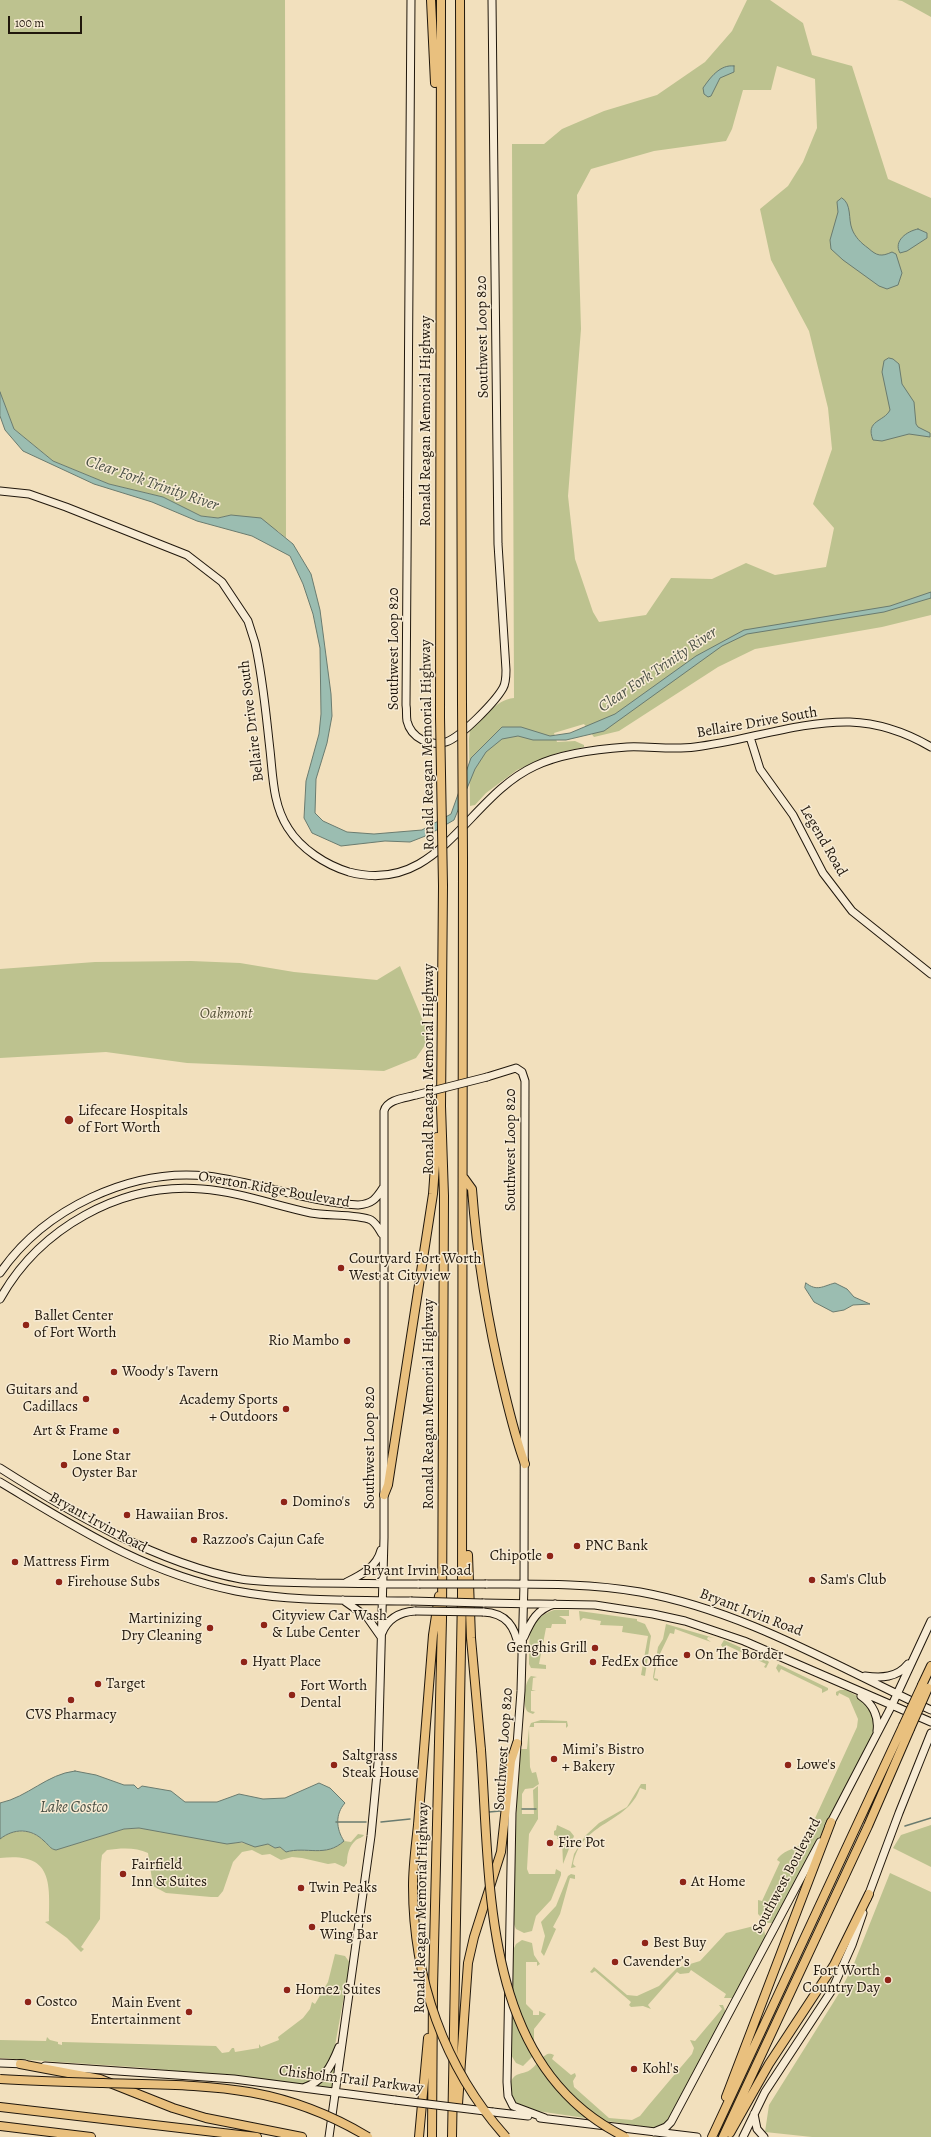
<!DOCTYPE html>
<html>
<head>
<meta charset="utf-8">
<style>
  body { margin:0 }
  #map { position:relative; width:931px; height:2137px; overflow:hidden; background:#f2e0bd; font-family:Alegreya,serif }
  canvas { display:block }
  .scale { position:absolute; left:8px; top:16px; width:74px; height:18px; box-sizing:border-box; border:2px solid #20170c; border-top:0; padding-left:5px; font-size:12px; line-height:14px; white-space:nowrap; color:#20170c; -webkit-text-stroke:3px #f7ebd4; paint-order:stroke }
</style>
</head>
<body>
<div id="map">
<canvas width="931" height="2137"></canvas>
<div class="scale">100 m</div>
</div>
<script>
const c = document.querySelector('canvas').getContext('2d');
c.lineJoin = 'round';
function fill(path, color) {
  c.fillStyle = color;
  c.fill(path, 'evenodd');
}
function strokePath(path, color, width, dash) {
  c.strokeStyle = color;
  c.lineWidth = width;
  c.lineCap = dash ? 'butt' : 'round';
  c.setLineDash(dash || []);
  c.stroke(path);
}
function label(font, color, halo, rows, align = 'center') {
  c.font = font + ' Alegreya,serif';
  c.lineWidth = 3;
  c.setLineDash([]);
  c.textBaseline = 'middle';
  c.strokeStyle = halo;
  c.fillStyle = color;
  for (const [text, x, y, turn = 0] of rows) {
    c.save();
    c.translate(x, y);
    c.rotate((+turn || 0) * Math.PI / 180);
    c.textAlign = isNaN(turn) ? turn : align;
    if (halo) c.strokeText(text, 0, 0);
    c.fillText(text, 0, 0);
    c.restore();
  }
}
const green = new Path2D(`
  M0,0H285L286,538L278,531L231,515L218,518L201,516L163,497L109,484L53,461L14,429L0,392Z
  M747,0H770L803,23L812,55L852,66L888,179L931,198V615L882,627L755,649L718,667L619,731L594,737L584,724L554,733L557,742L575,741L584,745V747L557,753L517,770L486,793L475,805L470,806L469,739L470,729C486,719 494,700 514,698L512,144H544L562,129L604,111L657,95L705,62L732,31ZM777,66L815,79L817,128L803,162L788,186L760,209L771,260L809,331L828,408L832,449L813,504L834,528L826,567L775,575L746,563L712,579L671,578L646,615L599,622L593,612L575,559L568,496L581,329L577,195L591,169L654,151L726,141L732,129L743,90H771Z
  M897,0H931V17L902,1Z
  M191,961L240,963L294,972L377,980L400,966L430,1038L416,1058L384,1071L187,1063L106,1052L0,1058V969L95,962Z
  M554,1610H569V1616H559L566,1620V1624H552L551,1628H546L539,1664L546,1665V1669L531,1668L529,1664C530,1638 525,1620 554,1610Z
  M579,1611L637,1619V1621L645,1624L651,1636L645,1676L641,1675L648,1636L622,1632L623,1626L600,1625L601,1621L583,1618L580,1621Z
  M666,1624L714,1638L708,1637L707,1639L711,1642L675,1629L674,1634L670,1633L657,1660L654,1678L658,1679V1681L654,1680L653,1677L658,1647L663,1639Z
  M724,1640L764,1658L769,1662L766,1668L764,1667L766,1664L726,1645L724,1649L721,1645Z
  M778,1664L828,1688V1690L822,1693V1689L781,1669L779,1673L776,1668Z
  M531,1676L537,1677L533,1678L532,1690L536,1691H531V1711L535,1712L533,1714L528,1712C522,1706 524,1682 531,1676Z
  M840,1690H846L857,1696L869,1707L873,1716V1735L777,1919L772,1923H767L758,1914V1900L762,1901L780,1862L777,1860C783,1849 797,1850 805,1840L857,1727L858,1719L849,1698L839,1693L838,1696L836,1695V1692Z
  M541,1720L567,1721L568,1726L566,1728V1723H534V1727H529L530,1767L532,1773L536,1772L539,1784L533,1788L525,1789L522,1794V1814H534L533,1790L538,1786V1819L529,1834L527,1869L529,1874H555L556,1869L561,1872V1875L551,1900L536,1916L532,1931L524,1933L516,1929L513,1922L518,1766L520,1749H527L529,1728L531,1723Z
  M641,1784H646V1790L640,1788C628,1824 582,1821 573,1864L576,1867L571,1868L574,1854L585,1836L599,1823L627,1807Z
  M557,1825L570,1831L574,1836L563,1864L562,1839H557V1836L554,1835V1831L556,1830Z
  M931,1825V1867L893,1848L901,1835Z
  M139,1828L231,1843C244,1842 255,1846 268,1844L275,1848L280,1847L286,1852C305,1846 327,1858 344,1841L351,1842L358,1834L364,1835C362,1838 359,1838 356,1840C349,1846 347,1855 347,1863L344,1867L335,1863L328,1864L302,1858L292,1857L281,1860L270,1854L262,1855L252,1850L242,1852L233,1862L223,1891L218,1897H211L166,1893L153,1886L148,1853C136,1847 121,1848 107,1850L102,1855L101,1863L100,1919L81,1947L84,1949L81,1952L67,1938L45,1922L49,1921C50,1881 52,1852 0,1858V1839C14,1828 31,1829 44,1841C49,1845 50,1849 56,1850L124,1829Z
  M890,1873L931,1892V2137H812L765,2132L769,2105L838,1995L853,1966Z
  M571,1874L575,1875V1879L570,1878L560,1914L553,1927L556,1929L544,1956L541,1952L545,1936L541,1922L556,1906L568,1876Z
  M754,1926L764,1930L766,1938L734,1998H724L726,1994L691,1970L689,1973L680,1974L677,1972L648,2005L651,2009L643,2006L631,2007L629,2005L631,2002L595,1971L592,1973L590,1972L594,1967L627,1995L637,1996L659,1986L677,1968L700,1961L726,1933Z
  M522,1940L532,1943L534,1955L540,1964L537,1966V1962H526V2004L533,2011V2015H539V2011L546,2014L534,2029V2055L523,2066L516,2063L511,2055L513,1950L516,1944Z
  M335,1954L345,1956L350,1963L334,2051C328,2068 319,2079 302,2085L148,2068L0,2058V2040L46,2041L47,2037L50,2040L58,2042V2044L62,2045V2042L216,2046L222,2053L229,2052L232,2048H234L235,2052L259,2048V2044L261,2047L279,2040L278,2037L303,2018L310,2009L312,2002L315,2004L328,1982Z
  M719,2005H723L726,2013L669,2122L655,2128L523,2109C512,2105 505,2088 513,2078C518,2072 525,2074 530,2070C536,2066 540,2058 546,2055C549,2053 551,2054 554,2055L552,2059L571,2075L575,2073L576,2076L573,2081L574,2087L609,2118L632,2120L640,2116L648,2106L692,2054L694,2048L690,2040L695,2041L722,2009Z
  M343,2038L336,2094L310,2086L317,2082Z`);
const water = new Path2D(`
  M734,66V72L720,78L711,96L708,97L704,94L703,88C710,78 720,64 734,66Z
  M842,198C852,204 848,219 852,229C855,237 861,243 868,248C877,256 881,257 892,252L896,254L902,273L898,285L887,289L879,286L843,260L831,249L830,240L838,212L837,202Z
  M918,229L927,233V238L907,251L900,253C893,241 907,231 918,229Z
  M889,358L893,359L899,364L902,384L914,402L916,424L918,427L930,433V437L909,434L882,441L873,440C865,420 884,422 890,410L882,372L884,361Z
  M0,392L14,429L53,461L109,484L163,497L201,516L218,518L231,515L261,518L293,544L311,574L320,610L331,694L332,716L327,743L316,779L315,813L323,821L347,832L374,834L422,830L451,814L471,758L502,727H521L550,736L570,733L615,714L696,656L744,630L890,606L931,592V598L884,612L747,634L722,646L604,731L566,740H533L518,736L502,739L486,752L475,769L454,820L428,835L410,842L385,841L341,846L312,833L304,818L306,781L319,734L321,714L320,648L313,614L303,584L290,556L252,536L197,521L152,502L94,484L23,451L5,430L0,416Z
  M806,1283C817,1292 823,1286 835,1283L847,1289L854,1297L870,1304L853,1305L844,1310L833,1312L814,1302L805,1288Z
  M75,1771L96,1775L124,1785H134L138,1789L142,1786L171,1791L185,1802H217L239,1794L263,1799L285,1798L319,1783L330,1788L345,1803C335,1814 336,1829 344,1841C326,1858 306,1846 286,1852L280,1847L275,1848L268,1844L255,1847L242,1842L227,1844L139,1828L124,1829L56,1850C50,1849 49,1845 44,1841C31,1828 14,1828 0,1839V1803C28,1797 47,1774 75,1771Z`);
const stream = new Path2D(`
  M522,1809H536
  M489,1812L500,1811
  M336,1822H366
  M381,1822L410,1819
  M905,1826L931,1818`);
const secondary = new Path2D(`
  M411,0L406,705C407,710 406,716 407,721C411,738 430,747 446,742C461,737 495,702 503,688C506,683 506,675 506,670L498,544L492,0
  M0,491L29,494L66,507L187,555L222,582L248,621L255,643C263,678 266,715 270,750C273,777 273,805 288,828C301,849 326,865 349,872C439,896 467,797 535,766C562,753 597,749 627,747C649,746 672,750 695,747C746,741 798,721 850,722C878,723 907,733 931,747
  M750,737L760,769L793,815L823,873L852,911L931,974
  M487,1077L516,1068L522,1072L525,1081L524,1584L521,1691L512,1813L507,2082L508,2096L513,2106L545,2118
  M0,1273C44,1209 130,1168 207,1176C258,1182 307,1202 358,1205C372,1204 376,1199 383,1188
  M0,1299C39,1229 120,1182 202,1189C239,1192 274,1205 311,1213C327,1216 358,1214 371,1220C376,1223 379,1229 382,1234
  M0,1468C69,1512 159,1564 241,1579C266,1583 291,1582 316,1583C350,1583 385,1584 419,1584
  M0,1482C77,1528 145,1573 236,1591C293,1602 353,1600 411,1601
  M347,1582C361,1575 377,1567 381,1550
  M486,1584C538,1584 589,1583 640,1592C745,1611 835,1666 931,1710
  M343,1600L367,1617L381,1637
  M483,1603L595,1605L653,1614L685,1621L744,1641L931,1722
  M483,1612C507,1613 515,1627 519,1648
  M382,1633C388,1618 400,1612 415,1611
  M524,1637C531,1621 537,1609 555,1604
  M865,1676C881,1678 897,1678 908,1664
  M861,1696C873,1704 879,1717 877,1731
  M829,1826L892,1705L931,1621
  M867,1899L899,1813L931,1733
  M0,2063L25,2064
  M45,2066L234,2079L395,2100
  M303,2088C324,2081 331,2067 339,2047
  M493,2112L528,2116
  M754,2114L757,2129L764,2137
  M540,2118L697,2137
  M654,2132L666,2127L671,2122L820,1842
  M329,2137L371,1836L378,1763L384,1538V1111C387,1099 406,1098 416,1095
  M743,2137L765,2092L832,1990L852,1945L863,1913`);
const highway = new Path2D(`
  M431,0L435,83
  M460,0L462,703
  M440,717L441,0
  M464,1178L472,1189C477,1257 488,1324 504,1390C510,1415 516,1440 525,1464
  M384,1495L388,1485L433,1194L437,1137
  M468,1555L471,1638L481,1750
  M922,1685L931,1666
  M418,1825L433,1635L439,1596
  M20,2064L100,2079L173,2108L206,2118L302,2137
  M726,2097L831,1822
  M458,2104L468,1963L474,1937L501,1852L511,1761L517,1743
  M0,2107L257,2137
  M0,2126L91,2137
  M730,2133L769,2064L834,1965L869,1894
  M419,2137L428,2038
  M432,2137L433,1988L442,1619L444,1196L441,1106L443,886
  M452,2137L462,1595L463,859
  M712,2137L903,1726
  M723,2137L868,1826L910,1729`);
const secondaryBridge = new Path2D(`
  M416,1095L487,1077
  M419,1584H486
  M411,1601L483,1603
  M415,1611L483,1612
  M395,2100L493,2112`);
const highwayBridge = new Path2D(`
  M462,703L463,859
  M440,717L443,886
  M903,1726L922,1685
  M910,1729L928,1688
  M481,1750C491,1887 481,2066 625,2137
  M418,1825C416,1845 413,1865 413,1886C413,1978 444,2068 506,2137
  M0,2079C34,2081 69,2082 103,2083C204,2086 277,2082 368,2137`);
const markers = [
  [69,1120,5,"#8f2418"],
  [341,1268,4,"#8f2418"],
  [26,1325,4,"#8f2418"],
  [347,1341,4,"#8f2418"],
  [114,1372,4,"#8f2418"],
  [86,1399,4,"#8f2418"],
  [286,1409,4,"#8f2418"],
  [116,1431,4,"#8f2418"],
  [64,1465,4,"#8f2418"],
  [284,1502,4,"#8f2418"],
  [127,1515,4,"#8f2418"],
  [194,1540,4,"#8f2418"],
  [577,1546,4,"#8f2418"],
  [550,1556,4,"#8f2418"],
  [15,1562,4,"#8f2418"],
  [812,1580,4,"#8f2418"],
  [59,1582,4,"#8f2418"],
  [264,1625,4,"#8f2418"],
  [210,1628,4,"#8f2418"],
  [595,1648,4,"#8f2418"],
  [687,1655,4,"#8f2418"],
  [244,1662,4,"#8f2418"],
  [593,1662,4,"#8f2418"],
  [98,1684,4,"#8f2418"],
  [292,1695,4,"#8f2418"],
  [71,1700,4,"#8f2418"],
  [554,1759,4,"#8f2418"],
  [334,1765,4,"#8f2418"],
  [788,1765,4,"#8f2418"],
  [550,1843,4,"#8f2418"],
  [123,1874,4,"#8f2418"],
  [683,1882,4,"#8f2418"],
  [301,1888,4,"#8f2418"],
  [312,1927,4,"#8f2418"],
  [645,1943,4,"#8f2418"],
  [615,1962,4,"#8f2418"],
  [888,1980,4,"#8f2418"],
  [287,1990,4,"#8f2418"],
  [28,2002,4,"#8f2418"],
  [189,2012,4,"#8f2418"],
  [634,2069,4,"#8f2418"]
];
const streetNames = [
  ["Southwest Loop 820",483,337,-91],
  ["Ronald Reagan Memorial Highway",426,421,-90],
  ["Southwest Loop 820",394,649,-90],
  ["Bellaire Drive South",252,721,-97],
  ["Bellaire Drive South",757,723,-10],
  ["Ronald Reagan Memorial Highway",428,745,-91],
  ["Legend Road",823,841,60],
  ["Ronald Reagan Memorial Highway",429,1069,-90],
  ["Southwest Loop 820",511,1150,-90],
  ["Overton Ridge Boulevard",274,1190,10],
  ["Ronald Reagan Memorial Highway",429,1404,-90],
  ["Southwest Loop 820",370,1448,-90],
  ["Bryant Irvin Road",98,1523,29],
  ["Bryant Irvin Road",417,1571],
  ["Bryant Irvin Road",751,1613,21],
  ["Southwest Loop 820",504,1749,-86],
  ["Southwest Boulevard",787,1876,-62],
  ["Ronald Reagan Memorial Highway",422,1908,-89],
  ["Chisholm Trail Parkway",351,2080,7]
];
const parkNames = [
  ["Oakmont",226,1014]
];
const poiNames = [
  ["Lifecare Hospitals",78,1111],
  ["of Fort Worth",78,1128],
  ["Courtyard Fort Worth",349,1259],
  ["West at Cityview",349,1276],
  ["Ballet Center",34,1316],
  ["of Fort Worth",34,1333],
  ["Rio Mambo",339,1341,"right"],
  ["Woody's Tavern",122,1372],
  ["Guitars and",78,1390,"right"],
  ["Cadillacs",78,1407,"right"],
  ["Academy Sports",278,1400,"right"],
  ["+ Outdoors",278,1417,"right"],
  ["Art & Frame",108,1431,"right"],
  ["Lone Star",72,1456],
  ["Oyster Bar",72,1473],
  ["Domino's",292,1502],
  ["Hawaiian Bros.",135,1515],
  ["Razzoo’s Cajun Cafe",202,1540],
  ["PNC Bank",585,1546],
  ["Chipotle",542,1556,"right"],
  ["Mattress Firm",23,1562],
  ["Sam's Club",820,1580],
  ["Firehouse Subs",67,1582],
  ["Cityview Car Wash",272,1616],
  ["& Lube Center",272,1633],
  ["Martinizing",202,1619,"right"],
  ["Dry Cleaning",202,1636,"right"],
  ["Genghis Grill",587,1648,"right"],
  ["On The Border",695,1655],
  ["Hyatt Place",252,1662],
  ["FedEx Office",601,1662],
  ["Target",106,1684],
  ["Fort Worth",300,1686],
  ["Dental",300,1703],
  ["CVS Pharmacy",71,1715,"center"],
  ["Mimi’s Bistro",562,1750],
  ["+ Bakery",562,1767],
  ["Saltgrass",342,1756],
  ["Steak House",342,1773],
  ["Lowe's",796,1765],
  ["Fire Pot",558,1843],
  ["Fairfield",131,1865],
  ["Inn & Suites",131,1882],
  ["At Home",691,1882],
  ["Twin Peaks",309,1888],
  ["Pluckers",320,1918],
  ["Wing Bar",320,1935],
  ["Best Buy",653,1943],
  ["Cavender’s",623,1962],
  ["Fort Worth",880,1971,"right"],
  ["Country Day",880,1988,"right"],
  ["Home2 Suites",295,1990],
  ["Costco",36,2002],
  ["Main Event",181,2003,"right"],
  ["Entertainment",181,2020,"right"],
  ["Kohl's",642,2069]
];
const waterNames = [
  ["Clear Fork Trinity River",152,484,19],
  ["Clear Fork Trinity River",658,670,-34],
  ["Lake Costco",74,1808]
];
fill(green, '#bdc28f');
fill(water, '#9bbdb1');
strokePath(water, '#6a7b6f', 1);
strokePath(stream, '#6a7b6f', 1.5);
strokePath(secondary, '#20170c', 9);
strokePath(highway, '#20170c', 10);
strokePath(secondary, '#f7ebd4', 7);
strokePath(highway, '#e9c07e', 8);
strokePath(secondaryBridge, '#20170c', 9, []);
strokePath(highwayBridge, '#20170c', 10, []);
strokePath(secondaryBridge, '#f7ebd4', 7);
strokePath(highwayBridge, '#e9c07e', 8);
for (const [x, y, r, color] of markers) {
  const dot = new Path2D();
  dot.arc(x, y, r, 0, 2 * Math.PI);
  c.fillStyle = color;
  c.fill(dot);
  strokePath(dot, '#f7ebd4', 1.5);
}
label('15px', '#20170c', '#f7ebd4', streetNames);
label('italic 15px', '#57533a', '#f7ebd4', parkNames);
label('15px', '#20170c', '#f7ebd4', poiNames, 'left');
label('italic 16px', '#4b5146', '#f7ebd4', waterNames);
</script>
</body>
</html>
